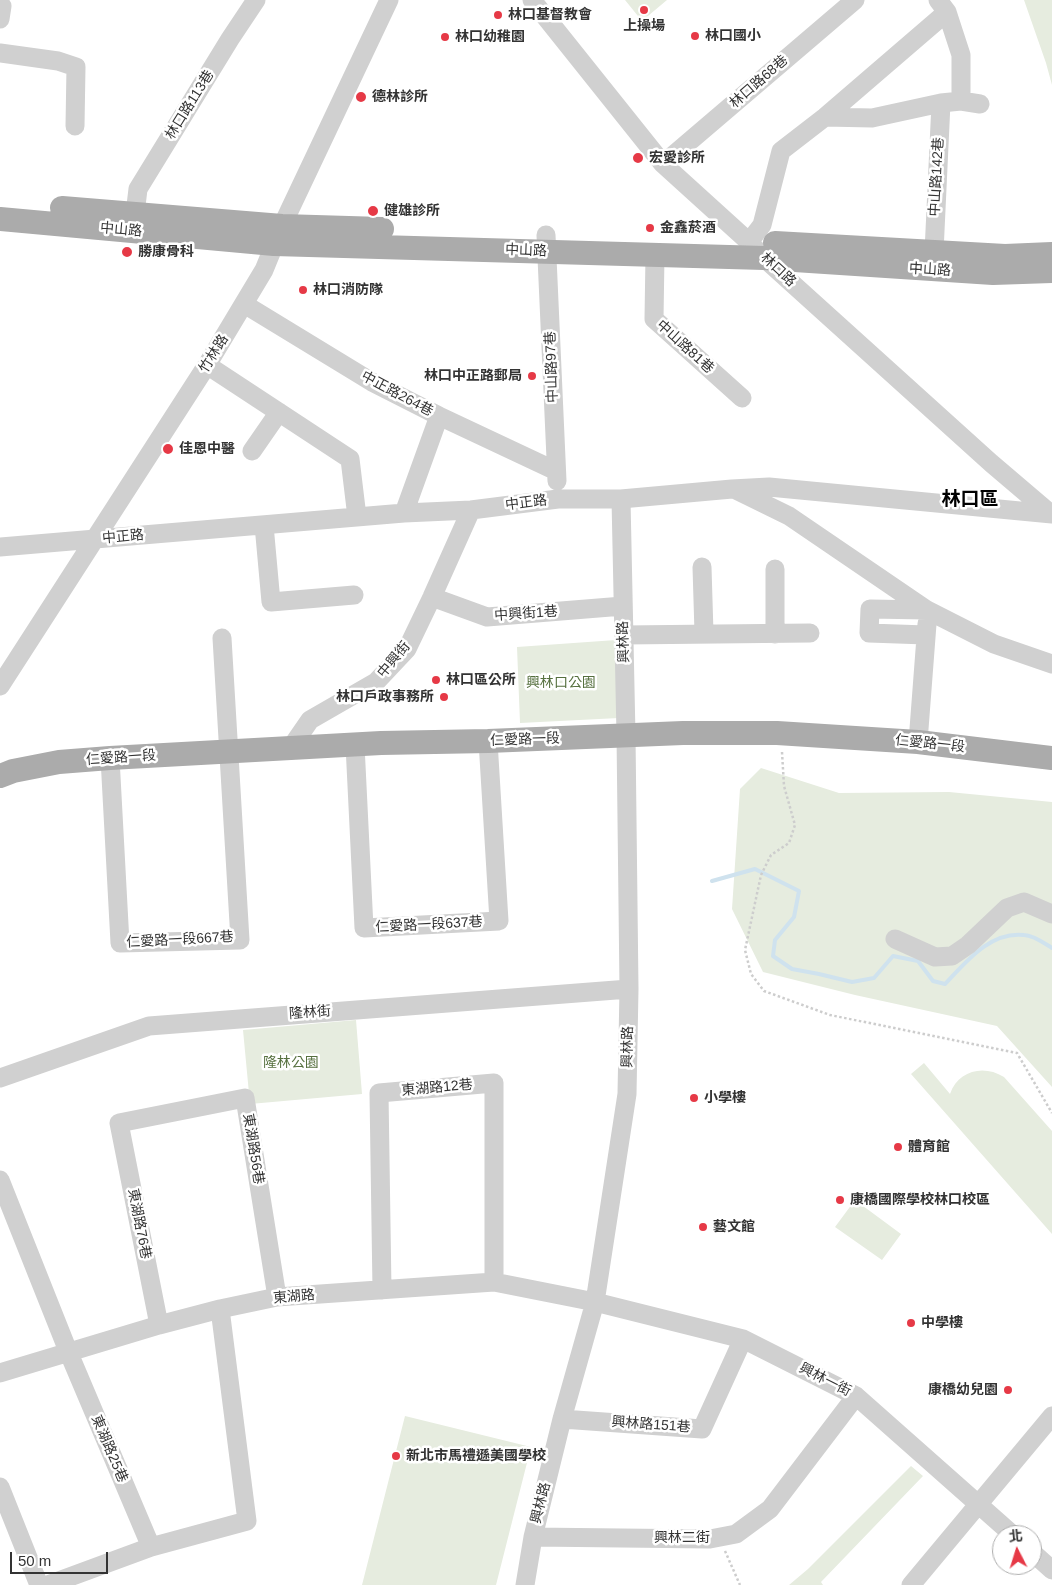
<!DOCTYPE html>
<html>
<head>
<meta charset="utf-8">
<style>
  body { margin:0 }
  #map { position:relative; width:1052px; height:1585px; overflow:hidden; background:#fff; font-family:Arial,"Noto Sans TC",sans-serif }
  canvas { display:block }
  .north { position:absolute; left:992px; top:1525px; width:50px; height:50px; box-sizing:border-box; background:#fff; border:1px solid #adadad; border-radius:50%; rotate:355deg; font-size:14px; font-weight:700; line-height:20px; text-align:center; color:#333 }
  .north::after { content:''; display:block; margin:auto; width:18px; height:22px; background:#e63946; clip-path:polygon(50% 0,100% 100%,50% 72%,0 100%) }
  .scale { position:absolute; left:10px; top:1552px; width:98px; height:22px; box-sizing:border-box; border:2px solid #333; border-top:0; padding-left:6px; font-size:15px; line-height:18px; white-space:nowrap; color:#333; -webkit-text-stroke:4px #fff; paint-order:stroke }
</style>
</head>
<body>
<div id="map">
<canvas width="1052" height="1585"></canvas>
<div class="north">北</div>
<div class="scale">50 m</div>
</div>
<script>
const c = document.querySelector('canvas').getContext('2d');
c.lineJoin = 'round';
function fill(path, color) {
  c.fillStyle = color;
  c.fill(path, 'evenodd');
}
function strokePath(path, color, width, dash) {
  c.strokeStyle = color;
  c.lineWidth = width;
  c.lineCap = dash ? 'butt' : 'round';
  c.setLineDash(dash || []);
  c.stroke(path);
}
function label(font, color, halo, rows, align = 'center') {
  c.font = font + ' Arial,"Noto Sans TC",sans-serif';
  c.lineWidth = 5;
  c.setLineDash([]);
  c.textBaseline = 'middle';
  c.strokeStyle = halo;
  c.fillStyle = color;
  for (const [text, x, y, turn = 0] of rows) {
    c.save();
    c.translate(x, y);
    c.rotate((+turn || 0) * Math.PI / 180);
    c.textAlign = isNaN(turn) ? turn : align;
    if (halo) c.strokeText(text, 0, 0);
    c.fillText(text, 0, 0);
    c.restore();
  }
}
const green = new Path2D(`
  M625,0H667L642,21Z
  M1024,0H1052V85L1046,63Z
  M616,640L619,718L520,723L517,647Z
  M761,768L839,793L949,792L1052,802V1087L997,1026L855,995L763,972L732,909L740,789Z
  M356,1020L362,1094L250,1104L243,1030Z
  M924,1063L950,1094C958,1071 983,1064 1004,1077L1052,1131V1234L911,1074Z
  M855,1200L901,1234L882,1260L835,1227Z
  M405,1416L531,1447L496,1585H362Z
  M911,1466L923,1476L821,1582L823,1585H789L808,1569Z`);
const stream = new Path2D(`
  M712,881L755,869L799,891L794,917L775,940L773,956L792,969L819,974L852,982L874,978L893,956L918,961L933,981L945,984C966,962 990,931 1024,935C1033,935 1044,943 1052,948`);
const path = new Path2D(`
  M782,752L784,786L795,825L789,843L771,855L761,875L745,950L751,974L764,991L830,1015L1017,1053L1052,1113
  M725,1551L740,1585`);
const minor = new Path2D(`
  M532,0L663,164L749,242L764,258L991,463L1051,514
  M938,0L947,12L961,55V101
  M0,4L2,6L0,19
  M0,53L58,61L76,67L75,126
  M825,117L872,118L941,103L961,101L980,104
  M663,164L855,0
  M135,214L138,189L230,39L256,0
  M546,235L557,481
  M749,242L762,225L781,151L825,117L947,12
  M934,252L941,103
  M655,255L654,319L742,398
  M244,304L372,382L439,416L556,471
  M207,365L350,459L357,517
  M252,451L279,412
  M736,490L789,516L927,610L994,644L1052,664
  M404,513L439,416
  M264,525L271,602L354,595
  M0,547L404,513L471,510L558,499H621L732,489L769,487L1052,514
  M702,567L704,633
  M775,569V634
  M432,597L487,617L623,606
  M624,635L810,633
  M926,635L869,633L870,609L927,610
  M0,686L207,365L264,270L282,226L389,0
  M918,742L927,624
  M355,745L364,928L499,921L488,741
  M290,749L310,720L376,682L407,649L432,597L471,510
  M110,758L120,943L240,940L222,638
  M895,939L935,957L952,956L968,945L1007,908L1024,902L1052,914
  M0,1078L149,1026L629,989
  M0,1180L68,1351L151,1547
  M382,1290L379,1093L494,1083V1282
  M159,1325L119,1123L245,1098L277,1297
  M0,1373L159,1325L220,1309L277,1297L494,1282L595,1302L743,1339L856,1396L1013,1535
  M562,1419L702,1429L743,1339
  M0,1487L39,1585
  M533,1537L710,1539L736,1534L770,1509L856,1396
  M1032,1552L1052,1570
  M48,1585L151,1547L247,1521L220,1309
  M525,1585L533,1537L562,1419L595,1302L627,1094L629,989L626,735L621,499
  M911,1585L1052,1416`);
const major = new Path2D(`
  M62,208L282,226L382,229
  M0,219L274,244L764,258L993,273L1052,271
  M775,243L1005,256L1052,254
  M0,776L13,771L59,762L110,758L381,743L488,741L683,733H777L918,742L1052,758`);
const markers = [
  [644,10,5,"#e63946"],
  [498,15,5,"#e63946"],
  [695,36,5,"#e63946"],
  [445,37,5,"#e63946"],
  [361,97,6,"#e63946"],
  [638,158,6,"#e63946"],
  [373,211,6,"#e63946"],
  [650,228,5,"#e63946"],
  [127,252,6,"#e63946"],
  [303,290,5,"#e63946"],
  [532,376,5,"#e63946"],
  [168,449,6,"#e63946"],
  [436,680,5,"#e63946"],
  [444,697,5,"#e63946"],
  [694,1098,5,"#e63946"],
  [898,1147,5,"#e63946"],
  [840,1200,5,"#e63946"],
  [703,1227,5,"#e63946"],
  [911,1323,5,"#e63946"],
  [1008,1390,5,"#e63946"],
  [396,1456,5,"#e63946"]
];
const poiNames = [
  ["林口基督教會",508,15],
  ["上操場",644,26,"center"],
  ["林口國小",705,36],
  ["林口幼稚園",455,37],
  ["德林診所",372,97],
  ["宏愛診所",649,158],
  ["健雄診所",384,211],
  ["金鑫菸酒",660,228],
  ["勝康骨科",138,252],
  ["林口消防隊",313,290],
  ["林口中正路郵局",522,376,"right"],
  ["佳恩中醫",179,449],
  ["林口區公所",446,680],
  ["林口戶政事務所",434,697,"right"],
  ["小學樓",704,1098],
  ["體育館",908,1147],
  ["康橋國際學校林口校區",850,1200],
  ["藝文館",713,1227],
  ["中學樓",921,1323],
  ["康橋幼兒園",998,1390,"right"],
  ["新北市馬禮遜美國學校",406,1456]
];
const streetNames = [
  ["林口路68巷",759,82,-41],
  ["林口路113巷",190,105,-58],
  ["中山路142巷",937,177,-87],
  ["中山路",121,230,5],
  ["中山路",526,251,2],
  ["林口路",778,270,43],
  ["中山路",930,270,3],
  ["中山路81巷",685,347,42],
  ["竹林路",214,354,-58],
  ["中山路97巷",552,367,-92],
  ["中正路264巷",397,394,28],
  ["中正路",526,503,-7],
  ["中正路",123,537,-5],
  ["中興街1巷",526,614,-4],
  ["興林路",624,642,-92],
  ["中興街",394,660,-50],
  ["仁愛路一段",525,740,-2],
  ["仁愛路一段",930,744,6],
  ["仁愛路一段",121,758,-4],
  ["仁愛路一段637巷",429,925,-3],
  ["仁愛路一段667巷",180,940,-3],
  ["隆林街",310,1013,-4],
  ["興林路",628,1047,-89],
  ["東湖路12巷",437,1088,-5],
  ["東湖路56巷",253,1149,81],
  ["東湖路76巷",139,1224,79],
  ["東湖路",294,1297,-5],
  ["興林一街",825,1380,27],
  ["興林路151巷",651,1425,4],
  ["東湖路25巷",109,1449,67],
  ["興林路",541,1503,-76],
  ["興林二街",682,1538]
];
const parkNames = [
  ["興林口公園",561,683],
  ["隆林公園",291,1063]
];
const districtNames = [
  ["林口區",970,500]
];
fill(green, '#e6ecdf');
strokePath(stream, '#cfe2ee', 4);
strokePath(path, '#cdcdcd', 2.5, [2.5, 2.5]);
strokePath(minor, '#d0d0d0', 19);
strokePath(major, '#ababab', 24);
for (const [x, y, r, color] of markers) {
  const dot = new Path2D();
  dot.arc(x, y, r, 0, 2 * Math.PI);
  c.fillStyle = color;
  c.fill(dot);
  strokePath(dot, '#fff', 2);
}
label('bold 14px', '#333', '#fff', poiNames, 'left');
label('14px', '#333', '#fff', streetNames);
label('14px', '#56703f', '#fff', parkNames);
label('bold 19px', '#000', '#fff', districtNames);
</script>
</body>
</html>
